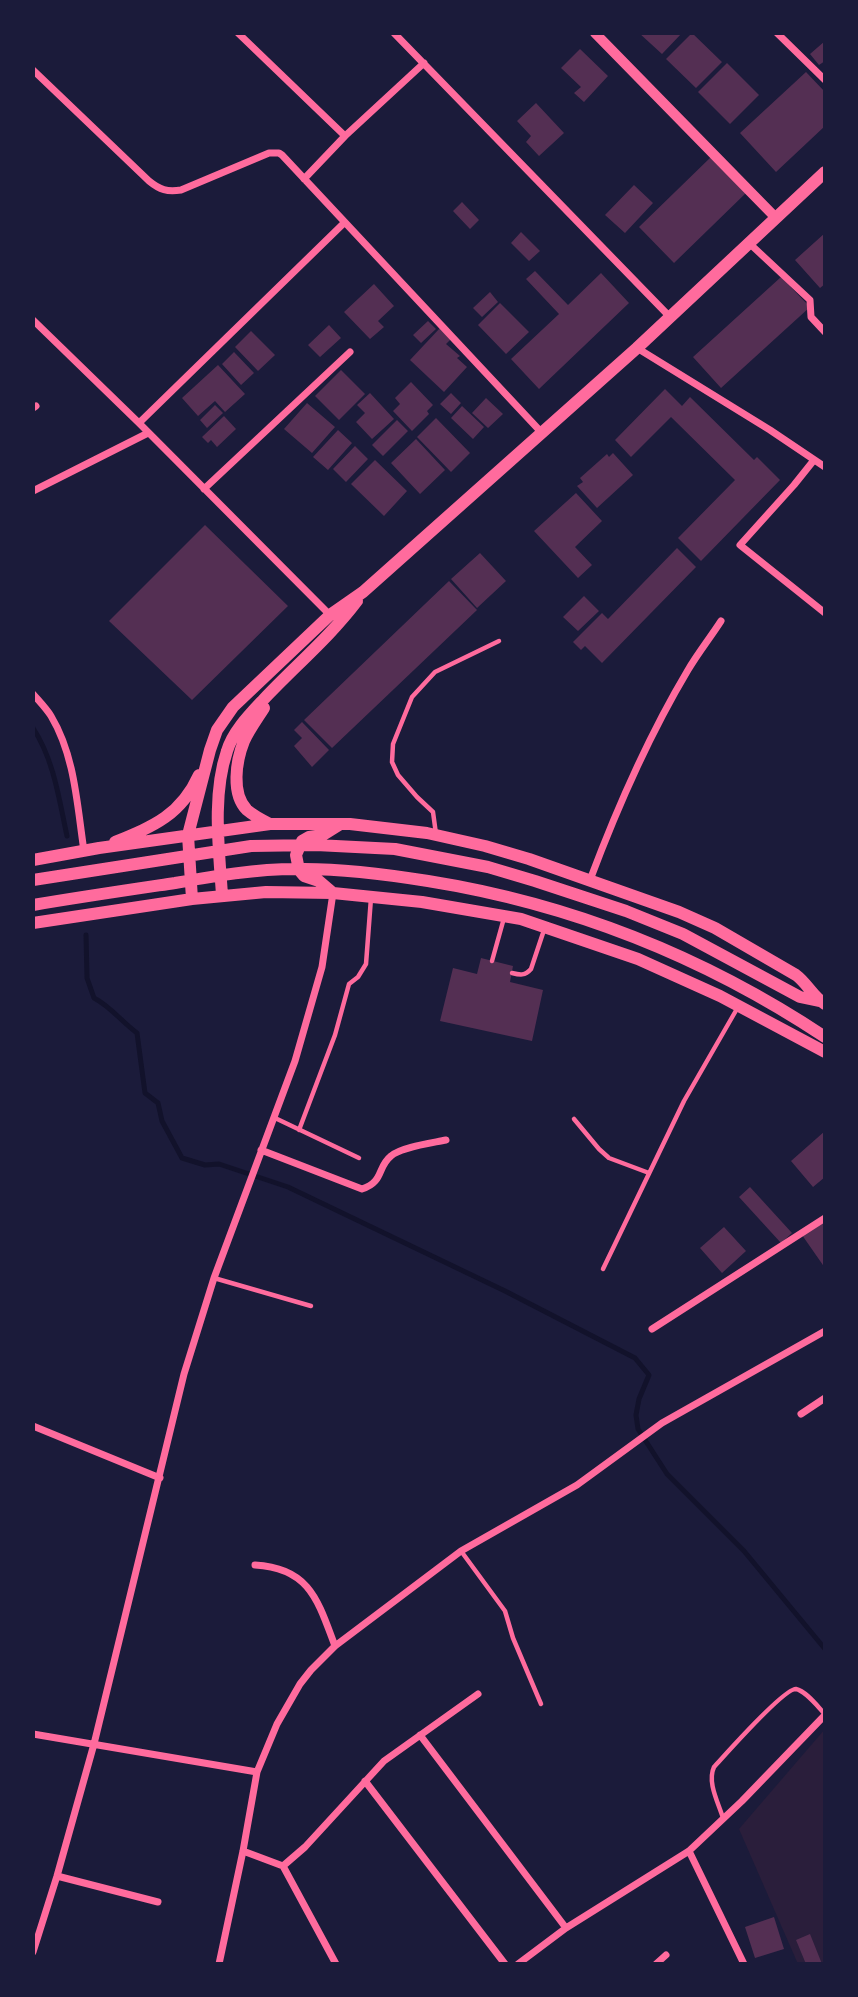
<!DOCTYPE html>
<html>
<head>
<meta charset="utf-8">
<style>
  body { margin:0 }
  #map { position:relative; width:858px; height:1997px; overflow:hidden; background:#1b1b3a; font-family:"Archivo Narrow",sans-serif }
  canvas { display:block }
  .frame { position:absolute; inset:0; border:35px solid #1b1b3a; pointer-events:none }
</style>
</head>
<body>
<div id="map">
<canvas width="858" height="1997"></canvas>
<div class="frame"></div>
</div>
<script>
const c = document.querySelector('canvas').getContext('2d');
c.lineJoin = 'round';
function fill(path, color) {
  c.fillStyle = color;
  c.fill(path, 'evenodd');
}
function strokePath(path, color, width, dash) {
  c.strokeStyle = color;
  c.lineWidth = width;
  c.lineCap = dash ? 'butt' : 'round';
  c.setLineDash(dash || []);
  c.stroke(path);
}
const green = new Path2D(`
  M825,1729V1964H798L739,1829Z`);
const stream = new Path2D(`
  M33,728C54,760 59,799 67,836
  M86,935L87,978L94,998C110,1006 122,1022 137,1033L145,1093L158,1103L162,1121L182,1158L205,1165L219,1164L288,1187L505,1291L635,1358L649,1375L639,1399L636,1415L638,1429L667,1474L744,1551L825,1649`);
const building = new Path2D(`
  M639,33H682L662,54Z
  M692,33L722,62L696,88L666,59Z
  M825,41V61L819,65L810,54Z
  M580,49L608,76L584,102L574,93L581,87L561,68Z
  M727,63L759,95L730,124L698,92Z
  M806,72L825,92V126L776,172L740,133Z
  M536,103L564,133L539,156L526,142L531,136L517,121Z
  M712,156L747,192L674,263L639,227Z
  M634,185L653,203L625,233L605,215Z
  M462,202L479,220L470,229L453,211Z
  M521,232L540,251L529,261L511,243Z
  M825,233V284L820,288L795,260Z
  M535,271L568,305L601,273L629,303L539,389L511,359L559,314L526,279Z
  M781,277L810,307L721,388L693,357Z
  M374,284L394,306L378,321L384,327L370,339L344,312Z
  M490,292L498,302L482,317L473,308Z
  M500,303L529,332L506,354L478,325Z
  M428,321L436,329L421,343L413,335Z
  M329,325L341,338L320,357L308,345Z
  M440,328L451,339L446,344L460,356L457,358L467,367L444,392L410,360Z
  M251,331L275,355L258,371L235,347Z
  M234,352L254,373L241,385L222,364Z
  M218,365L245,394L225,412L215,401L198,416L182,398Z
  M341,370L365,394L339,420L315,396Z
  M411,382L433,405L427,411L429,414L412,431L393,411L400,404L395,398Z
  M665,389L682,406L690,397L754,460L757,457L780,480L701,561L678,538L735,480L671,417L631,457L615,440Z
  M370,393L394,419L372,439L356,422L365,413L357,405Z
  M451,393L461,403L451,414L440,404Z
  M486,398L503,414L488,428L472,413Z
  M307,403L335,427L312,453L284,429Z
  M215,405L223,413L207,428L200,420Z
  M462,406L484,427L473,439L451,418Z
  M224,416L236,429L217,447L211,440L208,443L202,437Z
  M436,418L470,453L451,472L417,437Z
  M397,420L408,431L383,456L372,445Z
  M338,430L352,443L328,470L313,457Z
  M416,439L445,470L420,494L391,463Z
  M355,446L368,459L346,482L333,469Z
  M613,453L633,475L597,508L577,486L583,482L580,478L607,454L609,457Z
  M375,460L407,491L384,516L351,484Z
  M576,493L602,521L575,547L592,565L578,578L534,531Z
  M205,525L288,606L192,700L109,621Z
  M677,548L696,567L602,663L585,646L581,650L573,642L602,613L608,619Z
  M480,553L506,581L477,608L451,579Z
  M449,581L477,610L332,748L304,720Z
  M584,596L599,611L578,631L563,617Z
  M302,722L329,750L312,767L294,746L302,738L294,730Z
  M481,958L513,966L510,982L543,990L532,1041L440,1021L453,968L477,974Z
  M825,1131V1177L813,1187L791,1161Z
  M750,1187L792,1233L781,1243L739,1197Z
  M825,1220V1268L802,1235Z
  M724,1227L746,1251L722,1273L700,1248Z
  M774,1917L784,1949L755,1958L745,1927Z
  M810,1934L822,1964H806L796,1940Z`);
const service = new Path2D(`
  M436,834L433,812L417,797L398,775L392,762L393,744L412,697L435,672L499,641
  M492,961L504,918
  M512,973C520,975 525,976 531,969L545,927
  M275,1118L359,1158
  M574,1119L599,1149L609,1158L649,1173
  M299,1130L335,1035L349,984L358,977L366,964L371,898
  M603,1269L684,1101L738,1007
  M214,1278L311,1306
  M461,1551L505,1611L513,1638L541,1704
  M723,1818C718,1802 707,1782 714,1767C725,1755 784,1688 796,1689C806,1691 818,1707 825,1714`);
const minor = new Path2D(`
  M238,33L345,136
  M394,33L670,317
  M777,33L825,80
  M33,70L149,181C160,190 167,192 181,190L269,153H279L282,155L542,433
  M304,179L345,136L424,63
  M749,243L810,300L811,317L825,332
  M33,320L139,423L330,615
  M637,348L770,430L825,467
  M33,408L36,406
  M139,423L344,223
  M814,460L794,485L740,545L825,613
  M204,489L350,352
  M33,491L148,433
  M33,694C39,701 46,708 51,716C75,756 77,805 84,851
  M590,880C617,808 648,737 688,670C698,653 710,638 721,621
  M261,1150L362,1189C384,1182 377,1167 391,1156C401,1147 432,1143 446,1140
  M652,1329L825,1218
  M801,1414L825,1398
  M33,1426L160,1478
  M255,1565C310,1568 318,1601 335,1646
  M33,1734L257,1772
  M420,1735L566,1928
  M365,1781L505,1964
  M243,1851L283,1866L336,1964
  M689,1851L744,1964
  M283,1866L305,1847L384,1761L478,1694
  M57,1876L158,1902
  M33,1952L57,1876L94,1744L184,1374L214,1278L295,1061L322,967L333,893
  M219,1964L243,1851L257,1772L277,1724L300,1684L311,1670L335,1646L461,1551L577,1485L662,1423L825,1331
  M518,1964L566,1928L689,1851L742,1801L825,1715
  M656,1964L666,1955`);
const tertiary = new Path2D(`
  M595,33L776,218`);
const primary = new Path2D(`
  M264,708C257,719 249,730 244,741C236,761 231,794 247,810C254,816 262,820 270,824
  M115,842C154,826 181,815 199,775
  M33,860L99,848L270,824H350L427,833L485,846L529,859L679,912L715,928L796,975C807,983 813,997 825,1004
  M33,880L251,846L316,845L395,849L488,867L535,881L626,911L683,934L800,997L819,1001
  M333,893L319,881L304,876L299,870L296,855L302,841L309,837L323,835L339,825
  M222,895C219,849 212,795 227,751C233,731 250,714 264,699C295,666 330,637 357,601
  M192,899L188,835L210,750L217,730L233,707L330,615L363,592L637,348L825,172
  M33,905C80,897 128,890 175,883C215,876 255,869 296,869C340,868 385,874 428,881C572,904 703,956 825,1037
  M33,923L192,899L266,892L333,893L422,902L521,919L638,959L720,996L825,1052`);
fill(green, '#2a1e3b');
strokePath(stream, '#12122b', 5);
fill(building, '#542f53');
strokePath(service, '#ff6b9d', 4.5);
strokePath(minor, '#ff6b9d', 7);
strokePath(tertiary, '#ff6b9d', 10);
strokePath(primary, '#ff6b9d', 12);
</script>
</body>
</html>
